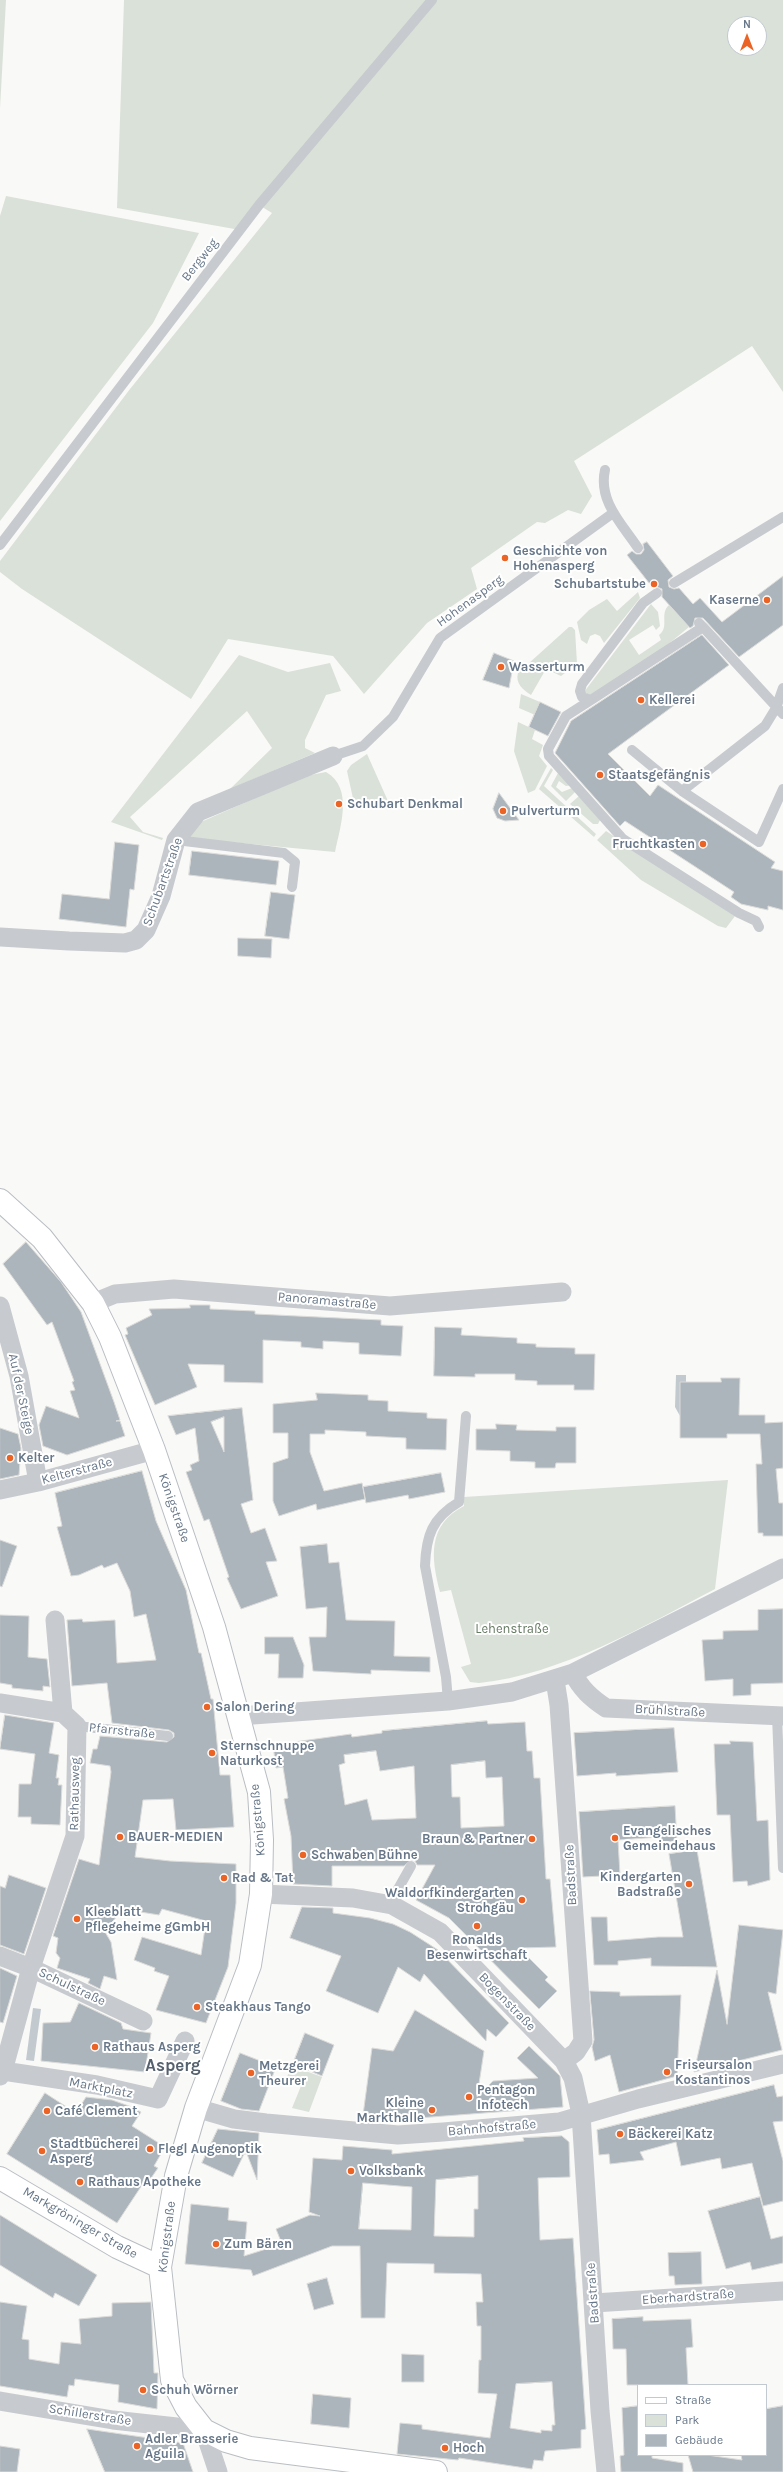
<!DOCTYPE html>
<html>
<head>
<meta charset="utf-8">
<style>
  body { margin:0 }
  #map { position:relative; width:783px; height:2472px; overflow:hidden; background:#f9f9f7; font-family:Karla,sans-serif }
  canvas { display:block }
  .legend { position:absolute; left:637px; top:2384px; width:130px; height:72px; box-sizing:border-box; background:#fff; border:1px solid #c2c9d0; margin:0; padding:5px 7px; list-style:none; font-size:12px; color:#677789 }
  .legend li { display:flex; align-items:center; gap:8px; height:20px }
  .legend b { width:20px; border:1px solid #c2c9d0 }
  .north { position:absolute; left:727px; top:16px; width:40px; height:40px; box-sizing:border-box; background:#fff; border:1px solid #c2c9d0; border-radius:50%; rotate:0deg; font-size:11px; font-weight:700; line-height:16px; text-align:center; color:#677789 }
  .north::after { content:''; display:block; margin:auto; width:14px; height:18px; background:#eb6425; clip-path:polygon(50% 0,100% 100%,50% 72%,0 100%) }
</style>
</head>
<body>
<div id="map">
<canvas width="783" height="2472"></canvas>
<ul class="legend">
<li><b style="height:5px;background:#fff"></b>Straße</li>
<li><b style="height:11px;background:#dae1d8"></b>Park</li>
<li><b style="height:11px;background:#adb5bc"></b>Gebäude</li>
</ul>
<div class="north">N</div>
</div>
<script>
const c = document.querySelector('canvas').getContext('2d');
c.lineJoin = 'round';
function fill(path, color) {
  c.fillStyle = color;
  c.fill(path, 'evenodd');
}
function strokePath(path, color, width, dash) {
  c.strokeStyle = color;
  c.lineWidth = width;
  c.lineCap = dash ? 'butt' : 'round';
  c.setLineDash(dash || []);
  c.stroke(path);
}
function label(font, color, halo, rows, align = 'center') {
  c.font = font + ' Karla,sans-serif';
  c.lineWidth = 4;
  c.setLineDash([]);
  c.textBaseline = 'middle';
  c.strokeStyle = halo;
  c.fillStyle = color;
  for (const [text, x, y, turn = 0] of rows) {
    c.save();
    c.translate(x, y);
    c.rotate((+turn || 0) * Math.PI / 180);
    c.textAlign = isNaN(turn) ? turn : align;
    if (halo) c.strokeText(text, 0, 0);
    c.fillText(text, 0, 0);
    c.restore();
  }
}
const green = new Path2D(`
  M0,0H6L0,108Z
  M124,0H783V392L752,346L574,461L592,496L581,514L568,510L545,523L537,522L471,568L477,589L427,623L364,694L333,656L228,639L191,699L22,589L0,572V561L130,389L272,213L259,205L240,230L117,208ZM735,24H759V48H735Z
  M6,196L199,233L153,323L0,521V216Z
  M638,592L640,598L604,643L600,636L595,634L590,636L587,644L581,640L577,622L589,610L607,599L617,611Z
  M651,604L658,612L660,626L656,630L653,625L629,640L639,655L661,640L659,635C670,627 659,614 669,605L689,627L666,646L590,696L584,692Z
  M569,627H572L575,630L577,664L561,676L546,669L531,695C523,690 515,683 518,673Z
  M239,655L288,672L330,663L341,691L326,695L305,740V748L315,753L230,789L272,748L247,711L130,817L143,832L163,838L162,840L111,822Z
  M521,694L540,702L535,715L519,708Z
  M518,722L535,730L532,739L543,745L539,756L547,766L535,790L528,793L514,751Z
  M367,754L392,810L354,803L347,771L351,765Z
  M551,768L553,770L544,786L596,834L594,837L539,789Z
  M326,772C354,788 340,827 335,852L187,838L201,822L305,776Z
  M558,773L573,785L566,786L559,781L556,787L562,792L572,788L575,792L566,801L551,786Z
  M579,796L600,820L598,824H593L570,804Z
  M606,831L735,916L726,928L718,926L641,880L597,840Z
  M728,1480L715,1589C645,1626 559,1675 479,1683L470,1682L461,1667L471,1664L451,1590L440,1592C431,1558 427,1525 464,1506V1497Z
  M292,2066L322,2077L309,2112L292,2108L301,2086L286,2079Z`);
const water = new Path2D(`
  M676,1375H686V1382H680V1416L675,1407Z
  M33,2008L41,2009L34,2061L26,2060Z`);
const building = new Path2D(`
  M647,542L673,576L668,580L669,587L674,589L679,588L693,604L700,598L722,622L783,576V625L739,657L703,618H695L693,626L690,628L662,597V589L657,587L653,588L627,555L632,551L636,554H641L644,550L643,544Z
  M702,635L729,665L608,754L650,796L658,785L775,862L771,868L783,871V910L768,906V910L741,904L731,897L734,892L625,821L620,826L555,753L571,721Z
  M494,653L514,661L509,688L483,680Z
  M540,702L561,712L548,736L529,727Z
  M499,793L519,820L505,821L497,818L493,809Z
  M115,842L139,845L134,890L130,889L126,927L59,919L62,894L109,899Z
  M192,851L279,861L276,885L189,875Z
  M271,892L295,895L289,939L265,936Z
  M238,938L272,939L271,958L238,956Z
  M26,1242L61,1282L81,1312L114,1402L120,1420L116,1421H120L125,1436L67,1455L43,1446L39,1425L46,1406L79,1418L70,1391L75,1390L72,1382L74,1381L52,1322L47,1325L3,1264Z
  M190,1305H210V1309L255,1311V1314L381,1320V1325L403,1326L401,1356L359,1354V1343L323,1341V1349L301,1347V1342L263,1340V1383L224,1382V1365L188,1364L197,1387L155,1405L125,1335L128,1334L126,1328L152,1315L149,1309L190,1308Z
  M435,1327L462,1328L461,1335L517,1338V1343L536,1344V1347L575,1348V1354H595L594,1390H574V1385H537V1381L515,1380V1374H475V1377L434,1376Z
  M721,1378H740L739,1415H765V1423L783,1422V1468L776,1469L779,1503H783V1536H763V1533H758L756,1464H762L760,1434H727V1438H680V1382H721Z
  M316,1393L368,1395V1400L388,1401V1411L427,1413V1418L447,1419L446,1450L406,1449V1438L366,1436V1432L325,1430V1434H310V1452L324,1491L362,1483L365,1499L317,1510L316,1504L279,1516L273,1501V1463L288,1458V1433H273V1404L317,1400Z
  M242,1408L253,1500L241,1504L251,1533L265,1528L277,1561L266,1562L278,1596L241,1609L227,1578L229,1577L209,1519L204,1521L186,1472L192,1470L190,1465L199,1461L195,1428L176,1435L168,1416ZM224,1417V1452L211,1422Z
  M496,1424L517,1425L516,1430L556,1431V1427H576V1463H556L555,1468H535V1462L510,1461V1451L476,1450V1429H496Z
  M0,1428L18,1434L21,1448L19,1475L0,1479Z
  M142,1471L156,1521L186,1590L199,1653H201L211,1699H213L220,1775H230L234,1827L176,1830L173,1799L143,1800L135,1857L170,1861L236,1864V1903L228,1967L206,2023L156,2010L169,1976L154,1971L155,1968L134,1960L142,1937L201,1955L206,1921L162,1909L159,1915L122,1909L105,1932L111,1942L117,1980L104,1976L100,1989L88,1983L90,1979L57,1968L60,1958L56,1953L58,1938L53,1936L79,1859L99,1865L111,1772L110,1766L90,1763L93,1749H97L100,1736L167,1742L174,1737V1733L169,1730L112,1723L107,1683L72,1686L67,1620L82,1619L83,1622L115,1620L117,1663L156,1660L146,1614L134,1617L130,1591L117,1563L104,1568L102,1565L79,1575L71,1576L57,1527L62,1526L55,1493Z
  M441,1473L445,1492L409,1499L408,1495L366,1503L363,1487Z
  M0,1540L17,1546L2,1587L0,1586Z
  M327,1544L329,1563L339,1562L346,1620L395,1621L394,1656L430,1657V1672L371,1670V1674L313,1671L309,1637H326L327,1607L306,1609L300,1547Z
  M783,1609V1683L751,1684V1695L733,1696V1679L705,1681L702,1640L723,1639V1631L758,1630V1610Z
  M0,1615L29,1616L28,1657L47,1659L50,1687L43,1686V1691L12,1688V1685L0,1683Z
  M265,1637H293L304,1665L303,1678H278L279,1654H265Z
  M5,1715L54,1723L49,1753L59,1755L56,1778H59L58,1785H62L60,1825L31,1824V1817H18L19,1784H31L35,1754L0,1749Z
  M487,1721L488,1724L525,1722L527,1751H532L534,1778H540L546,1879H550L556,1947L519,1948L548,1977L545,1980L557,1991L539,2009L449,1918L416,1900L435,1865H417L415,1861L411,1860L404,1866H332V1886L293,1884L291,1836L284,1799L288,1798L283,1767L276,1768L273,1745L351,1734L352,1737L382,1733V1731ZM376,1751L380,1771L414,1766L416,1818L372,1820L367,1799L345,1805L339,1765L345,1763L344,1755ZM485,1761L486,1778L502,1777L504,1826L461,1828L460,1797H452L451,1765Z
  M674,1728L678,1772L616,1776V1773L577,1776L574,1733Z
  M730,1741L753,1742L757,1821L768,1820L770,1880L748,1886L747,1881L733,1882L730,1815H717L714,1744H730Z
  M675,1806L677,1841L659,1842V1837L618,1840L620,1875L583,1877L579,1812Z
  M697,1850L717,1967L651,1966V1958L618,1961V1965H594L591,1917H607L608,1941L658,1937H683L669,1854Z
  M9,1875L46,1888L24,1954L0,1945V1886L5,1888Z
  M302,1907L333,1908V1913L370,1918L393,1924L410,1932L438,1950L509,2023L496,2037L487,2029L486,2041L424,1974L420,1982L398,1967L378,2013L326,1991L341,1956L290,1938Z
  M739,1925L783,1930L776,1994L768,1992L782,2050L694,2072L717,1970L727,2024Z
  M0,1968L17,1976L3,2023L0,2022Z
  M590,1991L620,1992V1996L681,1995L677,2076L619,2092L610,2055L595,2061L592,2047L594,2040Z
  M79,2003L121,2023L123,2029L151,2033L145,2072L41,2061L43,2023L70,2022Z
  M415,2010L484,2051L477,2097L493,2081L538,2078L517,2058L529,2046L560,2076L563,2107L405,2119L363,2115L372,2048L393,2051Z
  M305,2033L334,2045L322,2076L293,2064Z
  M240,2053L276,2067L259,2111L241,2109L221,2101Z
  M774,2085L777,2097L783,2096V2121L773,2122L783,2161V2201L763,2206L752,2163L722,2169L720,2158L681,2166L676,2142L640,2152L644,2160L610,2164L609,2154L599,2155L597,2130Z
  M45,2093L76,2113L86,2097L112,2100L129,2106L141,2112L132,2126L165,2147L154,2166L158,2168L149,2181L146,2179L117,2223L7,2154Z
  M218,2129L259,2133L257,2180L247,2154H244L233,2177L202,2163Z
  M562,2136L569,2142L570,2177L538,2178L540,2240L573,2238L586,2429L581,2430V2448L545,2451L543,2461L534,2460L532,2469L459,2458L458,2460L397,2454L400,2423L422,2425V2429L490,2438L497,2394L478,2393L479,2360H481V2326H477L476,2302H483L481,2274L434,2273V2264L387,2263L385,2318H361L360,2246H332L253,2276L251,2270L185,2264L191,2204L229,2208L228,2220L247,2222L244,2256L282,2244L276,2229L310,2215L320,2216L309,2212L313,2158L342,2160L343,2146L392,2150V2154L524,2141L523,2138ZM478,2176V2209H474V2237L434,2236L436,2180ZM363,2183L412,2187L411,2230L359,2229ZM552,2382L555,2425H552V2431L541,2430V2433L510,2428L516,2384Z
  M760,2197L771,2239L783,2236V2263L752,2270L750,2262L726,2269L708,2211Z
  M0,2215L97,2275L79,2306L55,2293L53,2298L0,2265Z
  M701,2252L702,2284L675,2285L674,2276H669L668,2253Z
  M327,2278L334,2304L314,2310L307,2284Z
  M0,2302L27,2306L22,2339L29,2340V2359L59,2364L61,2342L81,2344L79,2319L112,2316V2303L151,2302L154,2373H158L157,2409L118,2402L119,2385L75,2379L74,2386L69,2385L67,2397L0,2386Z
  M643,2317V2321L691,2319L693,2347L686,2348L688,2385H627L626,2349H613L612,2319Z
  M402,2354L424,2355V2382H402Z
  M313,2394L351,2398L349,2428L311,2424Z
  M638,2406V2455H652V2458L683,2463V2472H621L620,2456L624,2455L622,2408Z
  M783,2406V2472H693L688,2455H707L742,2460L741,2455H766V2409Z
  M87,2429L183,2443L193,2472H105Z
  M0,2446L20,2449L17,2472H0Z`);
const lane = new Path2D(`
  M605,470C598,501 622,524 638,548
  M0,545L259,205L432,0
  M674,583L783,517
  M657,593L643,603L582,684L580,691L582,697L591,700L703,627L699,623
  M703,627L783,714
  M783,688L776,708L765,726L682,791L759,842L783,789
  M591,700L566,716L548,749L549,756L623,839L739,913L756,921L759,927
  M632,750L682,791
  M333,756L363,746L393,717L440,638L613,513
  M176,840L284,853L295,862L292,887
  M448,1701L446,1677L425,1566C426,1536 432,1518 459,1502L466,1416
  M777,1716L783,1868
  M77,1726L168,1736
  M389,1905L411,1866`);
const street = new Path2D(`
  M0,937L69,941L125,943L136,940L146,930L161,896L176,840L198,812L333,756
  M93,1303L115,1294L174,1289L390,1306L562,1292
  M0,1306L19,1376L38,1482
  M0,1490L38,1482L154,1450
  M573,1673C581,1689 591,1698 606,1708L783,1716
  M555,1680L559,1705L583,2041L576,2052L564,2061
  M0,1703L63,1713
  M239,1716L448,1701L512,1692L573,1673L783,1568
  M261,1894L353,1898L392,1905L440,1932L564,2061L573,2078L581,2114L600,2411L606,2472
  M0,1956L31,1968L143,2021
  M3,2071L31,1968L75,1836L77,1726L63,1713L55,1620
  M0,2076L3,2071L97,2085L158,2099L185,2041
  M196,2108L234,2119L266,2123L398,2135L443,2132L559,2122L638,2099L783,2064
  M594,2303L783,2291
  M0,2401L113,2420L204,2430L218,2472`);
const secondary = new Path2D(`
  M0,1200L42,1238L93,1303L110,1337L154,1450L214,1627L259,1792L262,1840L261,1894L250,1965L196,2108L176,2176L160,2267L172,2380L186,2407L204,2430L226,2441L250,2448L436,2472
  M0,2178L117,2247L160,2267`);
const markers = [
  [505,558,4,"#eb6425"],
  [654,584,4,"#eb6425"],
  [767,600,4,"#eb6425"],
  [501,667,4,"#eb6425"],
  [641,700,4,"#eb6425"],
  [600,775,4,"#eb6425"],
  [339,804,4,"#eb6425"],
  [503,811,4,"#eb6425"],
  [703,844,4,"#eb6425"],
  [10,1458,4,"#eb6425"],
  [207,1707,4,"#eb6425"],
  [212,1753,4,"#eb6425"],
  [120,1837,4,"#eb6425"],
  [615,1838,4,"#eb6425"],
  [532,1839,4,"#eb6425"],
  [303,1855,4,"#eb6425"],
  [224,1878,4,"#eb6425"],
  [689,1884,4,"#eb6425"],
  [522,1900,4,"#eb6425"],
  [77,1919,4,"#eb6425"],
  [477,1926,4,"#eb6425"],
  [197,2007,4,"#eb6425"],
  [95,2047,4,"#eb6425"],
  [667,2072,4,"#eb6425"],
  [251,2073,4,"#eb6425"],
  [469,2097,4,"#eb6425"],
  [432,2110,4,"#eb6425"],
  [47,2111,4,"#eb6425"],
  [620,2134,4,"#eb6425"],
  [150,2149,4,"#eb6425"],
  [42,2151,4,"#eb6425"],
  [351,2171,4,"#eb6425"],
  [80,2182,4,"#eb6425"],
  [216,2244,4,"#eb6425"],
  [143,2390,4,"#eb6425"],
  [137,2446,4,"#eb6425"],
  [445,2448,4,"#eb6425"]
];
const streetNames = [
  ["Bergweg",200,260,-52],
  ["Hohenasperg",470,601,-36],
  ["Schubartstraße",163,882,-70],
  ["Panoramastraße",327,1301,5],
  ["Auf der Steige",21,1394,78],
  ["Kelterstraße",77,1471,-15],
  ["Königstraße",174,1508,71],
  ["Brühlstraße",670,1711,3],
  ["Pfarrstraße",122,1731,6],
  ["Rathausweg",75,1794,-89],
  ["Königstraße",258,1820,-95],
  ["Badstraße",571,1875,-93],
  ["Schulstraße",72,1987,25],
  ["Bogenstraße",507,2002,46],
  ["Marktplatz",101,2088,11],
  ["Bahnhofstraße",492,2128,-5],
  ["Markgröninger Straße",80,2223,30],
  ["Königstraße",167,2237,-83],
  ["Badstraße",593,2293,-94],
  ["Eberhardstraße",688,2297,-4],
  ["Schillerstraße",90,2415,9]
];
const poiNames = [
  ["Geschichte von",513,551],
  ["Hohenasperg",513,566],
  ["Schubartstube",646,584,"right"],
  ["Kaserne",759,600,"right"],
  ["Wasserturm",509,667],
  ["Kellerei",649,700],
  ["Staatsgefängnis",608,775],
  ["Schubart Denkmal",347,804],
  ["Pulverturm",511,811],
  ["Fruchtkasten",695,844,"right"],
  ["Kelter",18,1458],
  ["Salon Dering",215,1707],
  ["Sternschnuppe",220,1746],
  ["Naturkost",220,1761],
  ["Evangelisches",623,1831],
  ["Gemeindehaus",623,1846],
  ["BAUER-MEDIEN",128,1837],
  ["Braun & Partner",524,1839,"right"],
  ["Schwaben Bühne",311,1855],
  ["Kindergarten",681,1877,"right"],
  ["Badstraße",681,1892,"right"],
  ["Rad & Tat",232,1878],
  ["Waldorfkindergarten",514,1893,"right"],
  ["Strohgäu",514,1908,"right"],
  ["Kleeblatt",85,1912],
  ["Pflegeheime gGmbH",85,1927],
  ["Ronalds",477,1940,"center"],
  ["Besenwirtschaft",477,1955,"center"],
  ["Steakhaus Tango",205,2007],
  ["Rathaus Asperg",103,2047],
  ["Friseursalon",675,2065],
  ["Kostantinos",675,2080],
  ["Metzgerei",259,2066],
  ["Theurer",259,2081],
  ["Pentagon",477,2090],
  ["Infotech",477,2105],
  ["Kleine",424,2103,"right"],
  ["Markthalle",424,2118,"right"],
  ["Café Clement",55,2111],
  ["Bäckerei Katz",628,2134],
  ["Stadtbücherei",50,2144],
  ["Asperg",50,2159],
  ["Flegl Augenoptik",158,2149],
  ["Volksbank",359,2171],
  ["Rathaus Apotheke",88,2182],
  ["Zum Bären",224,2244],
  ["Schuh Wörner",151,2390],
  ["Adler Brasserie",145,2439],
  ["Aguila",145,2454],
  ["Hoch",453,2448]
];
const parkNames = [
  ["Lehenstraße",512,1629]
];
const districtNames = [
  ["Asperg",173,2066]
];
fill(green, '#dae1d8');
fill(water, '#c2cad0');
fill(building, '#adb5bc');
strokePath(building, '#dbdbd9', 1);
strokePath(secondary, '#b9bec3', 24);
strokePath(lane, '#c7cace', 10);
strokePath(street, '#c7cace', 19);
strokePath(secondary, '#fff', 22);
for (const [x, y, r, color] of markers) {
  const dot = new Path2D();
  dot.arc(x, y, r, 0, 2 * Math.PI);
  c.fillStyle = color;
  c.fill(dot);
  strokePath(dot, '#fff', 1.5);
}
label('13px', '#677789', '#fff', streetNames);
label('bold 13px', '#677789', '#fff', poiNames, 'left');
label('13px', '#657a62', '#fff', parkNames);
label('bold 17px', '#55616e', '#fff', districtNames);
</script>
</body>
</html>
